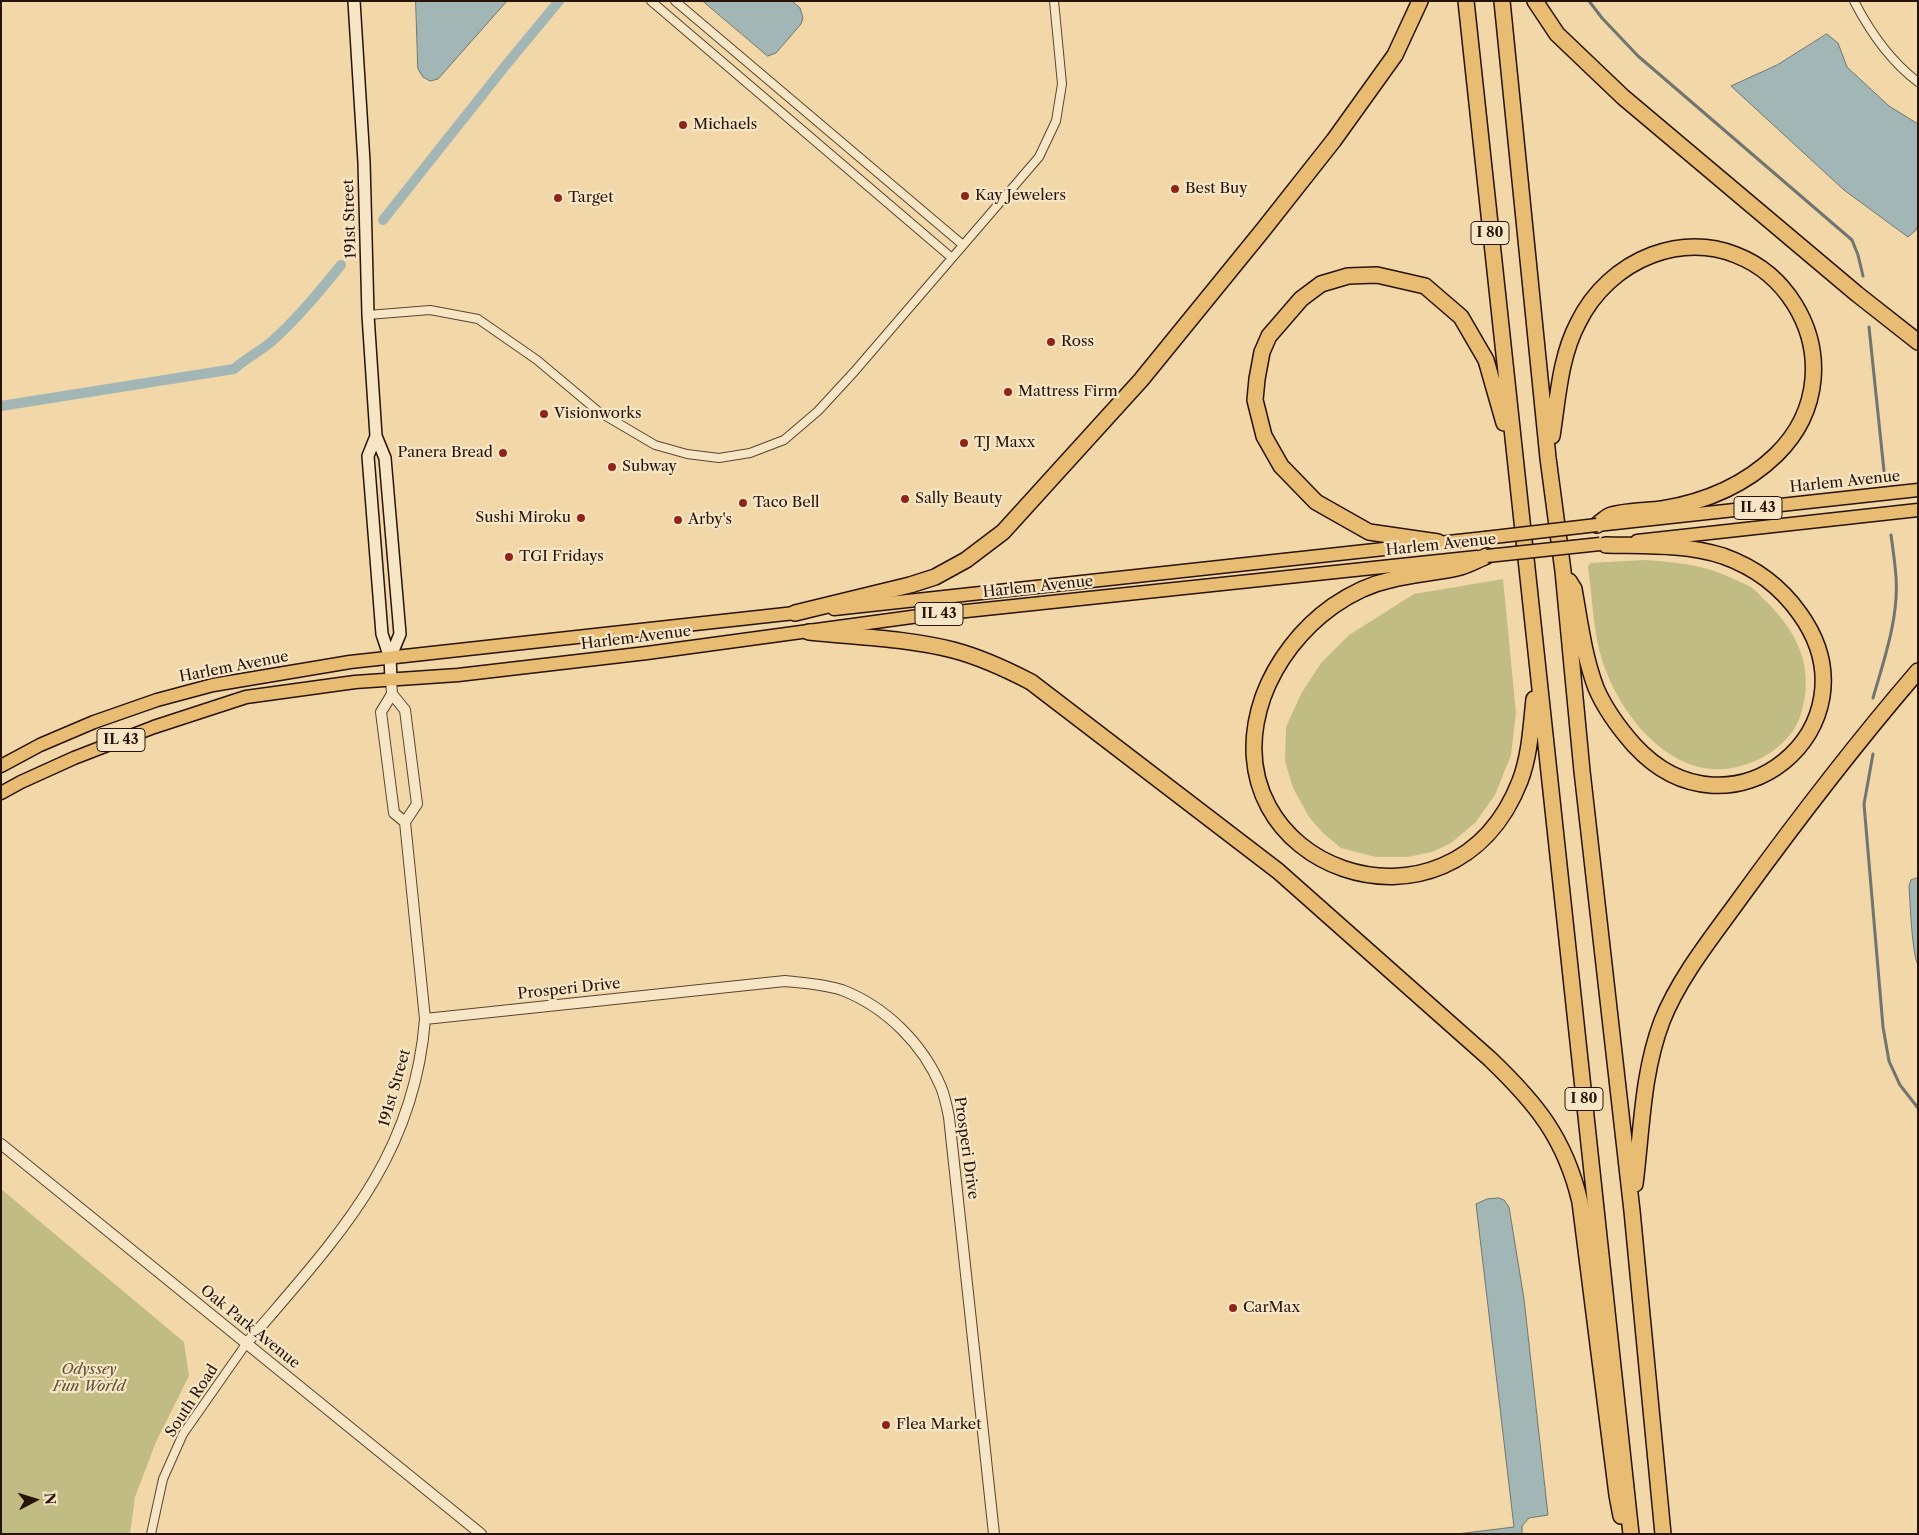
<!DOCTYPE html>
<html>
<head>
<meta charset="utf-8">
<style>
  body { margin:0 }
  #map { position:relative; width:1919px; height:1535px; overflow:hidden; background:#f2d8a8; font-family:"Libre Caslon Text",serif }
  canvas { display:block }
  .frame { position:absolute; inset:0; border:2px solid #281309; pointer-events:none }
  .north { position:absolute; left:10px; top:1475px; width:50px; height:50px; -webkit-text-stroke:4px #f7e6c6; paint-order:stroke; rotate:85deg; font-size:14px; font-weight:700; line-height:20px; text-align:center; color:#281309 }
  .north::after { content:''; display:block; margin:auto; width:18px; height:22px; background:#281309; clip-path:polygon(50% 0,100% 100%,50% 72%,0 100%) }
</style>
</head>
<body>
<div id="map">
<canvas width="1919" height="1535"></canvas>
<div class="frame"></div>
<div class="north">N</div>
</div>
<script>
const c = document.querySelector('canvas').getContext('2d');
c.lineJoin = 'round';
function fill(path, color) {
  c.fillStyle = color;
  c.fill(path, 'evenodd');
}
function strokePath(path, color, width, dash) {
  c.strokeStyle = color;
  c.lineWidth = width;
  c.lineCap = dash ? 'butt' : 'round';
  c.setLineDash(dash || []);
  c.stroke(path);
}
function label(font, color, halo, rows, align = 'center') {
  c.font = font + ' "Libre Caslon Text",serif';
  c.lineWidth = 4.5;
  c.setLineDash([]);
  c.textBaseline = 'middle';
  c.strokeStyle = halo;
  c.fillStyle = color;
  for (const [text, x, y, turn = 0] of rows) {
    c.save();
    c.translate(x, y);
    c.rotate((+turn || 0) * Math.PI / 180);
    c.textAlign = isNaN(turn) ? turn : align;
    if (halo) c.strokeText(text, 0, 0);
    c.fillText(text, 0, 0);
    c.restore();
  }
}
const green = new Path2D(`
  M1645,560C1682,563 1702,564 1736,580C1742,583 1749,585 1753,589C1758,592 1762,598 1767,602C1793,629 1810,657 1805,696C1803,707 1800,721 1793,731C1780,748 1764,759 1744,765C1680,786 1627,725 1606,671C1593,639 1593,601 1588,567L1590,563Z
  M1503,579L1516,713L1511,755L1495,795L1475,823L1451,843L1432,852L1407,857H1376L1341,848L1323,833L1309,817L1293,788L1285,761L1286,727L1301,694L1321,663L1349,635L1414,594Z
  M1,1189L184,1342L189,1376L156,1442L135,1497L130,1534H1Z`);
const water = new Path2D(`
  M416,1H507L438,79L430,81L423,77L418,69Z
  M703,1H792L800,8L803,18L801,24L776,53L768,56Z
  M1827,34L1838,43L1847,67L1889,106L1918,124V225L1916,230L1908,237L1844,190L1731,86L1777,65Z
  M1918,878V965C1912,955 1910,900 1909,886L1911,880Z
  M1499,1198L1504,1200L1509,1207L1524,1299L1548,1515L1529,1518L1522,1526V1534H1457L1514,1527L1476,1204L1487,1199Z`);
const stream = new Path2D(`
  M1589,1L1602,18L1638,56L1852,240L1858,255L1863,276
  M1869,327L1884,471
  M1873,698C1884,660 1899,617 1896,577C1895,563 1893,549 1891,535
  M1873,754L1864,804L1883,1027L1889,1061L1900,1085L1918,1108`);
const canal = new Path2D(`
  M383,220L506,65L559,1
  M1,406L234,369C245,359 259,352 271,342C297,319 319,292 341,265`);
const minor = new Path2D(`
  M651,1L952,258
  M675,1L963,245
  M1854,1C1870,32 1890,61 1918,82
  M368,315L430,310L478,319L537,360L599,412L655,445L687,454L719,458L750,453L784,440L818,411L854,372L1039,157L1056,121L1062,84L1054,1
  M151,1534L163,1479L183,1434L246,1344`);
const tertiary = new Path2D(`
  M391,679L392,694L381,712L394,813L405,822
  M425,1019L785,981C803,983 824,984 842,990C886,1007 923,1044 941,1087C945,1097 947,1107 949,1117L994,1534
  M1,1144L481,1534
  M246,1344C334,1240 414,1162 425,1019L405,822L417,804L405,710L392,694`);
const secondary = new Path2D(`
  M354,1L364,162L368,315L376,436L385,458L400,634L390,658
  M376,436L368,456L382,634L390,658L391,679`);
const primary = new Path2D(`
  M1597,525L1918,490
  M1637,541L1918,510
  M834,609L1485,538
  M1,766L40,745L94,722L157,700L213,685L350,662L804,612
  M1,793L21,782L74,758L154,727L246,697L355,682L458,675L647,653L919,616L1477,557`);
const motorway = new Path2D(`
  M1466,1L1631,1534
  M1502,1L1548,458L1563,571L1582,771L1632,1211L1663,1534
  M1535,1L1557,34L1623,97L1857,294L1918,342
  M1552,436C1558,398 1560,357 1578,323C1593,292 1620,267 1652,255C1774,211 1869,364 1776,455C1745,485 1704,502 1662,509C1649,511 1620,511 1609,516C1605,518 1601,522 1597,525
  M1438,542L1369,532L1316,502L1281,466L1264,436L1255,400L1257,379L1262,352L1269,336L1301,299L1321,284L1348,276L1377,275L1425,286L1461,317L1486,360L1504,423
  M1487,556C1477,560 1467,566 1457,568C1435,573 1412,574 1390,580C1371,584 1349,595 1333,606C1302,628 1276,661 1263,697C1204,868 1452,956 1520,781C1530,755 1531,726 1534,699
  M1569,581L1574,589C1580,623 1584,656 1596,688C1605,709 1619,728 1634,745C1731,851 1881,727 1800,614C1781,587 1754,567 1723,556C1686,544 1645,546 1606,545
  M795,613L910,585L935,577L966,560L1003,532L1141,380L1263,230L1334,140L1395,55L1420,1
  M809,632C856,637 906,638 953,650C980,657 1006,669 1031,682L1278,871L1490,1059C1536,1103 1565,1138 1580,1202L1617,1495L1621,1516
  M1635,1184C1642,1129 1642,1074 1662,1021C1680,976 1713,936 1741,897C1797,820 1856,743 1918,671`);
const primaryBridge = new Path2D(`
  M1485,538L1597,525
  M1487,556L1600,544`);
const markers = [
  [683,125,5,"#8f2418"],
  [1175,189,5,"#8f2418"],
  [965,196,5,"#8f2418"],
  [558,198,5,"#8f2418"],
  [1051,342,5,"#8f2418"],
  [1008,392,5,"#8f2418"],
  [544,414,5,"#8f2418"],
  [964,443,5,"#8f2418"],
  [503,453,5,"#8f2418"],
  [612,467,5,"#8f2418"],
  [905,499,5,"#8f2418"],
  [743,503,5,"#8f2418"],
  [581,518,5,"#8f2418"],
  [678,520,5,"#8f2418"],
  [509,557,5,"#8f2418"],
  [1233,1308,5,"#8f2418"],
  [886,1425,5,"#8f2418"]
];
const shields = [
  [1490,233,38],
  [1758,508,48],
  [939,614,48],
  [121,740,48],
  [1584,1099,38]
];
const shieldNames = [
  ["I 80",1490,233],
  ["IL 43",1758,508],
  ["IL 43",939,614],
  ["IL 43",121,740],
  ["I 80",1584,1099]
];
const poiNames = [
  ["Michaels",693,125],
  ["Best Buy",1185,189],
  ["Kay Jewelers",975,196],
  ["Target",568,198],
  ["Ross",1061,342],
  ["Mattress Firm",1018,392],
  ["Visionworks",554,414],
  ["TJ Maxx",974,443],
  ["Panera Bread",493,453,"right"],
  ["Subway",622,467],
  ["Sally Beauty",915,499],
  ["Taco Bell",753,503],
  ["Sushi Miroku",571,518,"right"],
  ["Arby's",688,520],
  ["TGI Fridays",519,557],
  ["CarMax",1243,1308],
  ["Flea Market",896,1425]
];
const streetNames = [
  ["191st Street",350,219,-92],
  ["Harlem Avenue",1845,482,-6],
  ["Harlem Avenue",1441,545,-6],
  ["Harlem Avenue",1038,587,-6],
  ["Harlem Avenue",636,638,-7],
  ["Harlem Avenue",234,667,-11],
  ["Prosperi Drive",569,989,-6],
  ["191st Street",395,1088,-74],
  ["Prosperi Drive",966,1148,82],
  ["Oak Park Avenue",250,1327,39],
  ["South Road",192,1401,-57]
];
const parkNames = [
  ["Odyssey",89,1370],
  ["Fun World",89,1387]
];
fill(green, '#c1bc83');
fill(water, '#a2b6b5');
strokePath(water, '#717570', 1);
strokePath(stream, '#717570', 3);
strokePath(canal, '#a2b6b5', 10);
strokePath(minor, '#5a4431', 10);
strokePath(tertiary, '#5a4431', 12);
strokePath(secondary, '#281309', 14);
strokePath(primary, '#281309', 15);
strokePath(motorway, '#281309', 18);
strokePath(minor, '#f7e6c6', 8);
strokePath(tertiary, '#f7e6c6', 10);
strokePath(secondary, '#f7e6c6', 11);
strokePath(primary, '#e9bc74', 12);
strokePath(motorway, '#e9bc74', 15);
strokePath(primaryBridge, '#281309', 15, []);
strokePath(primaryBridge, '#e9bc74', 12);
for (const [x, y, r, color] of markers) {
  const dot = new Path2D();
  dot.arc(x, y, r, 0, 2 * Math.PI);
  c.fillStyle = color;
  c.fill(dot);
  strokePath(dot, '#f7e6c6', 2);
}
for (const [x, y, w] of shields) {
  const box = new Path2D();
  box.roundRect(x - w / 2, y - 11.5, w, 23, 4);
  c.fillStyle = '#f7e6c6';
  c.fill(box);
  strokePath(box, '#281309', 1);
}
label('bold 14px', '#281309', null, shieldNames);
label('15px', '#281309', '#f7e6c6', poiNames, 'left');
label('15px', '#281309', '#f7e6c6', streetNames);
label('italic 15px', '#5e4e34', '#f7e6c6', parkNames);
</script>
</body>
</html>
